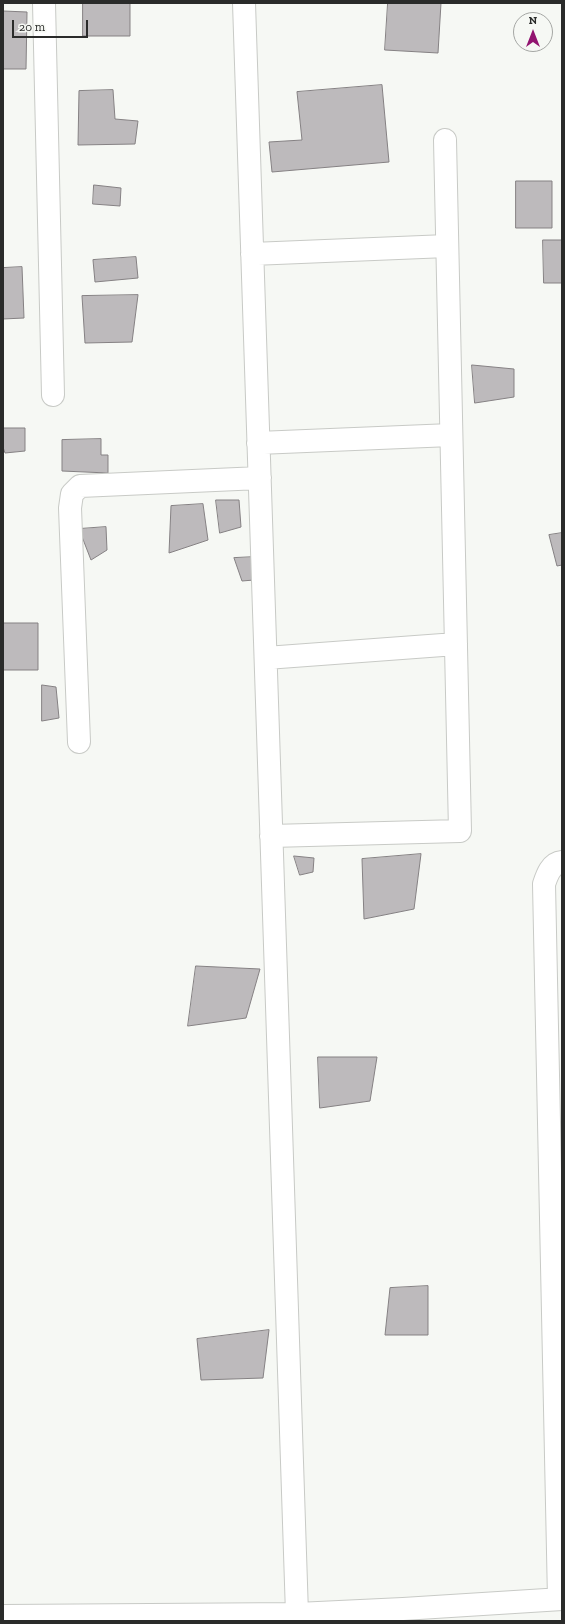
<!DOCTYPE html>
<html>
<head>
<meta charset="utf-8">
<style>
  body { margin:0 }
  #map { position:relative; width:565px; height:1624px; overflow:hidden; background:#f6f8f4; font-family:"Zilla Slab",serif }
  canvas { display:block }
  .frame { position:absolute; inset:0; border:4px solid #2a2b2a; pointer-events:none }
  .north { position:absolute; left:513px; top:12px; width:40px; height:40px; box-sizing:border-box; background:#f6f8f4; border:1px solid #a4a6a3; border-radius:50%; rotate:0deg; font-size:11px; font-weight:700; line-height:16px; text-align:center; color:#2a2b2a }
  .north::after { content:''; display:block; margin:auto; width:14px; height:18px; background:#921470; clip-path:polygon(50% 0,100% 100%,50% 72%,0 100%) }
  .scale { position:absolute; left:12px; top:20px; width:76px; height:18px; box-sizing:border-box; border:2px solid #2a2b2a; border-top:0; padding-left:5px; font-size:12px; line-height:14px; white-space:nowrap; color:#2a2b2a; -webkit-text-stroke:3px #f6f8f4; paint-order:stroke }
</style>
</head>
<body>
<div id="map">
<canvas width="565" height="1624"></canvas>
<div class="frame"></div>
<div class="north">N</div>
<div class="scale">20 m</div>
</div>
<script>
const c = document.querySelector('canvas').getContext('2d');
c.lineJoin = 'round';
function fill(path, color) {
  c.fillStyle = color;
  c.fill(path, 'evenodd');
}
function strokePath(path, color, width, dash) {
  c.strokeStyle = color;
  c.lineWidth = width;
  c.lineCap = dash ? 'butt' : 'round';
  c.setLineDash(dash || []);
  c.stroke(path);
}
const building = new Path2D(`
  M83,3H130V36H83Z
  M388,3H441L438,53L385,50Z
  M3,11L27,12L26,69H3Z
  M382,85L389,162L272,172L269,142L302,140L297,92Z
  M113,90L115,119L138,121L135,144L78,145L79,91Z
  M516,181H552V228H516Z
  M94,185L121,188L120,206L93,204Z
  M543,240H562V283H544Z
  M136,257L138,278L95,282L93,260Z
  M22,267L24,318L3,319V268Z
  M138,295L132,342L85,343L82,296Z
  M472,365L514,369V397L475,403Z
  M3,428H25V451L5,453L3,447Z
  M101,439V455H108V473L62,471V440Z
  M216,500H239L241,527L220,533Z
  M203,504L208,540L169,553L171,506Z
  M106,527L107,550L91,560L79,529Z
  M562,533V565L557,566L549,535Z
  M255,557L254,580L242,581L234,558Z
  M3,623H38V670H3Z
  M42,685L56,687L59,718L42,721Z
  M421,854L414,909L364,919L362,859Z
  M294,856L314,858L313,872L300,875Z
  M196,966L260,969L246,1018L188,1026Z
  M318,1057H377L370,1101L320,1108Z
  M428,1286V1335H385L390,1288Z
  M269,1330L263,1378L201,1380L197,1339Z`);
const minor = new Path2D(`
  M44,3L53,395
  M244,3L297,1614
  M252,254L447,246
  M258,443L451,435
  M266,658L456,644
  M79,742L70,508L72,494L80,486L260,478
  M271,836L460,831L445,140
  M559,1599L544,884C547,875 551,863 562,862
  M3,1616L297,1614L403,1609L562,1599`);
fill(building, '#bdbabc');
strokePath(building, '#858183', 1);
strokePath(minor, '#c8cac6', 24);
strokePath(minor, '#fff', 22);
</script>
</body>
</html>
